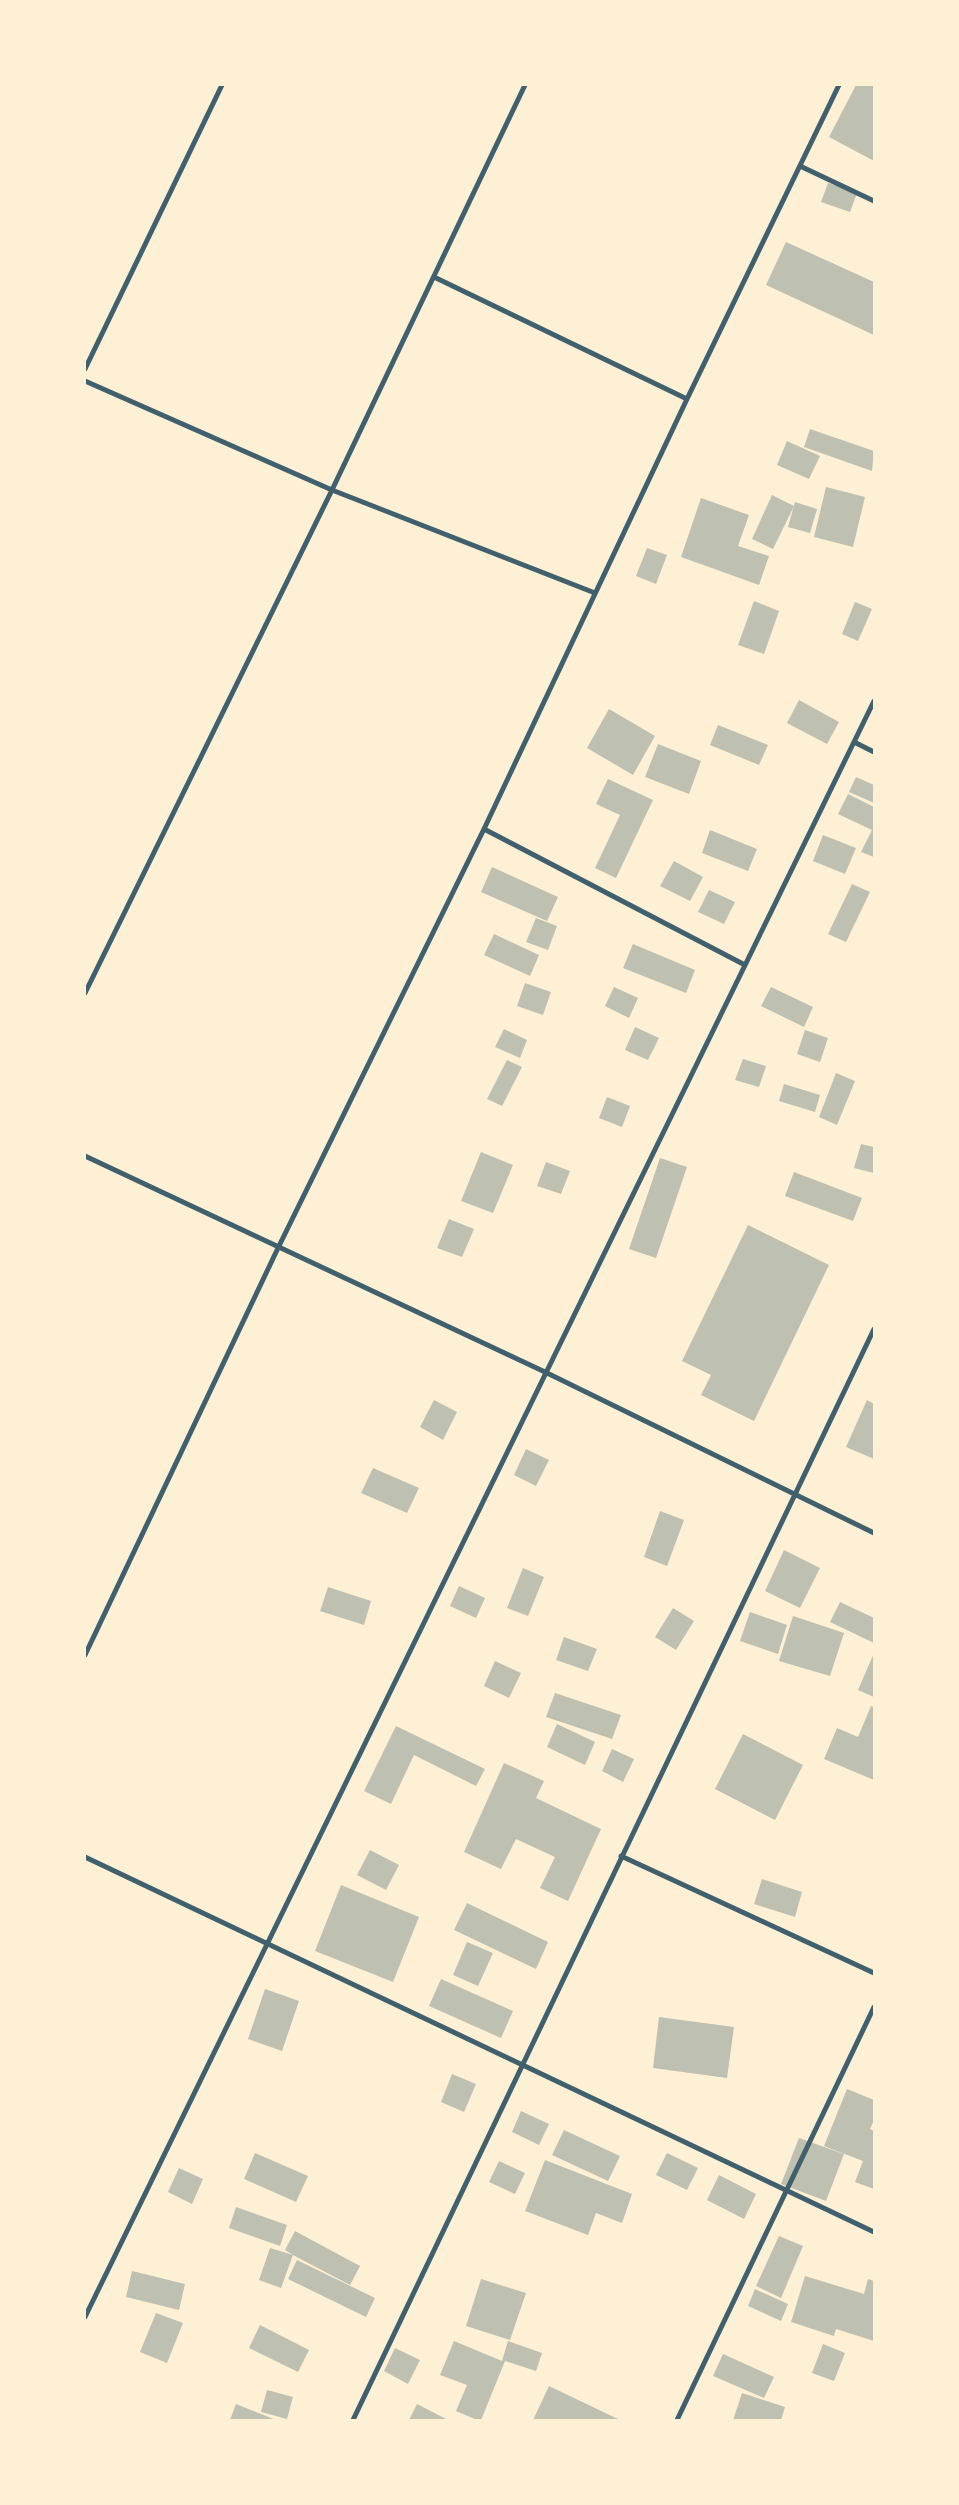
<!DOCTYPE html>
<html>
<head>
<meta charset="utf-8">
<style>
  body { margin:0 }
  #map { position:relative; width:959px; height:2505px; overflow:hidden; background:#fdf0d5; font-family:"Crimson Pro",serif }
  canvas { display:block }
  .frame { position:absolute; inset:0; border:86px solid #fdf0d5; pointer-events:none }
</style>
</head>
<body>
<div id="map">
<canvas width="959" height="2505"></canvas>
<div class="frame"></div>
</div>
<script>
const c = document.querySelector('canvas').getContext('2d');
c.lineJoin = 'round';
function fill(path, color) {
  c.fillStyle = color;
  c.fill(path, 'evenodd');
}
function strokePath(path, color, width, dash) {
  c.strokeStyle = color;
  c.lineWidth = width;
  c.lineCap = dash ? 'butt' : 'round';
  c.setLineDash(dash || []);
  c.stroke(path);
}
const building = new Path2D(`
  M856,85H874V161L829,137Z
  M828,183L857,193L850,212L821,202Z
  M786,242L874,282V335L766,285Z
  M810,429L874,451L872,471L804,447Z
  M787,441L820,456L809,479L777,465Z
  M826,487L865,497L853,547L814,537Z
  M772,495L794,506L773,549L752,539Z
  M701,498L749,515L738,546L769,556L759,585L681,557Z
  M795,502L817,509L810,533L788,527Z
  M647,548L667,555L656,584L636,576Z
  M754,601L779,611L764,654L738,645Z
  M855,602L872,609L858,641L842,634Z
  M799,700L839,722L827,744L787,723Z
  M609,709L655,736L633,775L587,748Z
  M718,725L768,745L759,765L710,745Z
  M658,744L701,761L689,794L645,777Z
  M856,777L874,785V803L849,792Z
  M608,779L653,800L616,878L595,868L620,815L596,804Z
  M848,794L874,807V857L861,852L872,830L838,814Z
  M710,830L757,849L748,871L702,853Z
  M823,835L856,848L845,874L813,861Z
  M674,861L703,877L690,901L660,886Z
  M492,867L558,897L547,921L481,892Z
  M852,884L870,892L846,942L828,934Z
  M709,890L735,902L724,924L698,912Z
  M536,918L557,926L548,950L526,942Z
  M494,934L539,955L530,976L484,955Z
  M633,944L695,970L686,993L623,968Z
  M525,983L551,992L543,1015L517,1006Z
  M614,987L638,998L629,1018L605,1006Z
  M771,987L813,1007L804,1027L761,1006Z
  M635,1027L659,1038L648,1060L625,1050Z
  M504,1029L527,1040L520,1058L495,1047Z
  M805,1030L828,1038L820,1062L797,1054Z
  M743,1059L766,1066L759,1087L735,1080Z
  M507,1060L522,1067L502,1106L487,1099Z
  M836,1073L855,1081L837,1125L819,1117Z
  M784,1084L820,1095L815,1112L779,1101Z
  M607,1097L630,1106L622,1127L599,1118Z
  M861,1144L874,1147V1173L854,1168Z
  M481,1152L513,1165L493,1213L461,1201Z
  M660,1158L687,1167L656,1258L629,1249Z
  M546,1162L570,1171L561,1194L537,1186Z
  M794,1172L862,1198L853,1221L785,1196Z
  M449,1219L474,1229L462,1257L437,1248Z
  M748,1225L829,1265L754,1421L701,1395L711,1375L682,1361Z
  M434,1400L457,1412L443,1440L420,1427Z
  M867,1400L874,1404V1459L846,1447Z
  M526,1449L549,1460L536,1486L514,1475Z
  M373,1468L419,1488L407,1513L361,1493Z
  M660,1511L684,1520L667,1566L644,1557Z
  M784,1550L820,1568L800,1608L765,1591Z
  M523,1568L544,1577L528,1616L507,1608Z
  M459,1586L485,1598L476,1618L450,1606Z
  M328,1587L371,1601L364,1625L320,1611Z
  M840,1602L874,1618V1643L830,1622Z
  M673,1608L694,1621L676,1650L655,1637Z
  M750,1612L787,1625L778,1654L740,1641Z
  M793,1616L844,1633L830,1676L779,1661Z
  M564,1637L597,1649L588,1671L556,1660Z
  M874,1653V1697L858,1690Z
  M495,1661L521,1673L509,1698L484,1686Z
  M555,1693L621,1715L612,1739L546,1717Z
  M871,1706L874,1707V1780L824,1759L837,1728L858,1737Z
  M557,1724L595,1742L585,1765L547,1747Z
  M396,1726L485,1769L476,1786L414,1755L391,1804L364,1791Z
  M743,1734L803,1765L775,1820L715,1789Z
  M612,1749L634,1759L623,1782L602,1771Z
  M504,1763L544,1781L536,1798L601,1829L568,1901L540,1888L555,1857L516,1839L501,1869L464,1852Z
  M370,1850L399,1865L386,1890L357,1875Z
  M762,1879L802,1892L795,1917L754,1904Z
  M341,1885L419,1917L393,1982L315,1951Z
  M467,1903L548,1942L536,1969L454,1930Z
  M467,1942L493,1953L478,1986L453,1975Z
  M441,1979L513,2011L501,2038L429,2006Z
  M265,1989L299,2001L282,2051L248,2039Z
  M659,2017L734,2027L727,2078L653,2068Z
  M452,2074L476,2084L464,2112L441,2102Z
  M847,2089L874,2100V2120L870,2129L874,2131V2189L855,2182L863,2161L824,2146Z
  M521,2111L549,2124L539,2145L512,2132Z
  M564,2130L620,2156L608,2181L552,2155Z
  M799,2138L844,2154L826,2201L781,2184Z
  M255,2153L308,2176L296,2202L244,2179Z
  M667,2153L698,2168L687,2190L656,2175Z
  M545,2160L632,2194L622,2223L596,2213L588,2235L525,2211Z
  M499,2161L525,2173L515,2194L489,2182Z
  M179,2168L203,2179L192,2204L168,2192Z
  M719,2175L756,2194L744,2219L707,2200Z
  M236,2207L287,2225L280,2246L229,2228Z
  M295,2231L360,2266L350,2285L293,2255L281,2288L259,2280L270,2248L293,2255L285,2250Z
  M779,2236L803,2246L781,2298L756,2286Z
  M297,2260L375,2298L366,2317L288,2279Z
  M132,2271L185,2284L179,2310L126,2297Z
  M805,2276L864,2294L868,2279L874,2281V2341L836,2329L834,2336L791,2322Z
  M481,2279L526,2293L510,2340L466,2326Z
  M755,2289L788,2304L781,2321L748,2306Z
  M156,2313L183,2323L167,2363L140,2352Z
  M260,2325L309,2350L298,2372L249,2348Z
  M454,2341L502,2361L508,2341L542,2353L536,2371L505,2361L481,2420H477L456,2411L467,2385L440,2375Z
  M823,2344L845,2353L834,2381L812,2373Z
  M395,2348L420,2360L408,2384L384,2371Z
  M723,2354L774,2377L764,2398L713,2376Z
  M549,2386L620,2420H533Z
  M267,2390L293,2397L287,2419L261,2412Z
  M742,2393L785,2407L781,2420H733Z
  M236,2404L276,2420H230Z
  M417,2404L448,2420H409Z`);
const minor = new Path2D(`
  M800,166L874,201
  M434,277L687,399
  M85,369L222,85
  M85,381L332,490L595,593
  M854,742L874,752
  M484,829L745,965
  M85,993L332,490L525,85
  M85,1156L545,1372L874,1533
  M85,1655L278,1248L484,829L687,399L839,85
  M621,1856L874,1973
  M85,1857L874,2232
  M85,2317L874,701
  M353,2420L874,1329
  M677,2420L874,2007`);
fill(building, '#bec0b2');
strokePath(minor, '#3f606c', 5);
</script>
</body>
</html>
